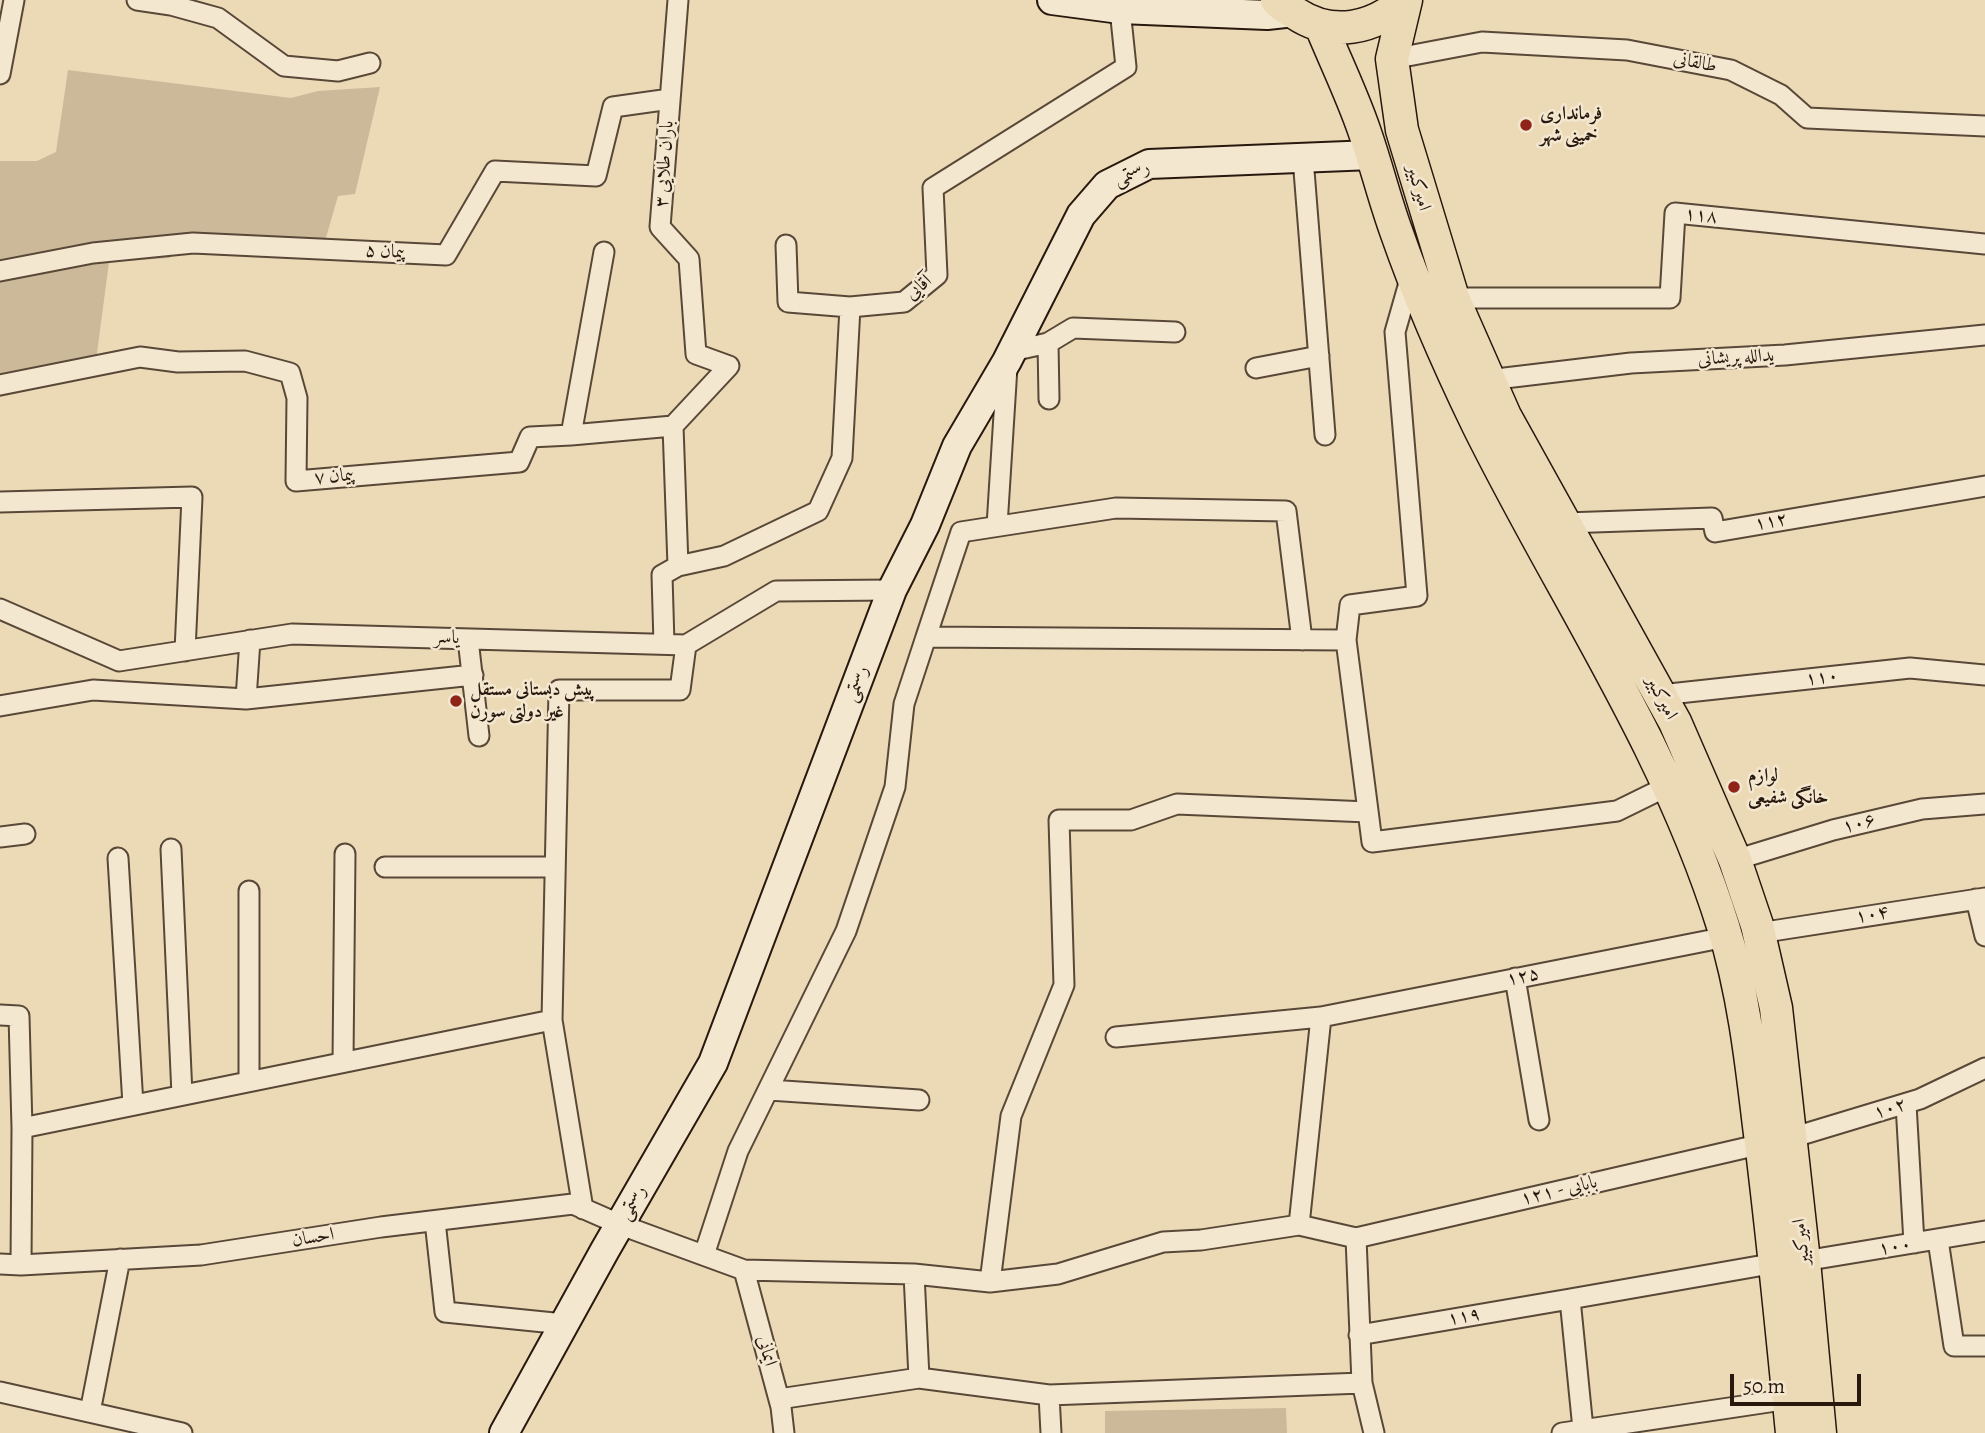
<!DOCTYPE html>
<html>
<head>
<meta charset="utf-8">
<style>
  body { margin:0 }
  #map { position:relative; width:1985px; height:1433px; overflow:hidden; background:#ecdab7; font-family:Alegreya,serif }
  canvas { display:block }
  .scale { position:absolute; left:1730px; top:1374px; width:131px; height:32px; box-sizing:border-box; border:4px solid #28180e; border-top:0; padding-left:9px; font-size:21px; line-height:24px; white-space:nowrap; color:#28180e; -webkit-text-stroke:5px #f3e7d0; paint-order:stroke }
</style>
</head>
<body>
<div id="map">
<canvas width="1985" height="1433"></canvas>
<div class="scale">50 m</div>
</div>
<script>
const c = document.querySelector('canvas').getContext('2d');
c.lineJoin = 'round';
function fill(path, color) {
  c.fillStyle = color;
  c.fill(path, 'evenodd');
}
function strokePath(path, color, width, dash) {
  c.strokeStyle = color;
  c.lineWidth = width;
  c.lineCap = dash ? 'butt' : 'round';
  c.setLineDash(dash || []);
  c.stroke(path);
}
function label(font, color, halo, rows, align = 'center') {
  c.font = font + ' Alegreya,Amiri,serif';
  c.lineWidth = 5;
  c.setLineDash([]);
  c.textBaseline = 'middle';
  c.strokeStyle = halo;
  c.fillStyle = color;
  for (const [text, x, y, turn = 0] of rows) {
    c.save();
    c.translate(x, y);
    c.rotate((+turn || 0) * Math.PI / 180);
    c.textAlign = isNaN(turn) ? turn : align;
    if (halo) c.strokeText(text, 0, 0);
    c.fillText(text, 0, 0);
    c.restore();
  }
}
const green = new Path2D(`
  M68,70L291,98L318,91L380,87L355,194L338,196L325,241L172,240L170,258L109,262L94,376L0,397V161H37L56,152Z
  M1286,1408L1287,1433H1105V1411Z`);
const street = new Path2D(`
  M137,0L171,5L218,18L284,66L338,71L370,63
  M1392,59L1482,42L1627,50L1731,70L1781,95L1807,118L1985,126
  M0,74L14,0
  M1303,158L1325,435
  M786,245L788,302L850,307
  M0,271L93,253L193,243L446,255L495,171L596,176L613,107L670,99
  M1453,298H1670L1675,213L1985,244
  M1048,343L1073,328L1175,332
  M1012,351L1048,343L1049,399
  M1256,368L1319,356
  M1488,380L1631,363L1785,355L1985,335
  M0,385L140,357L178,362L245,361L290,373L297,398L296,481L519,462L530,437L571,435L604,252
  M571,435L673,426
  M0,502L192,497L185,651
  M1565,523L1712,518L1715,532L1985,486
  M997,526L1007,367
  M678,566L673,426L729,366L696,354L689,259L660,227L678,0
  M0,609L119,661L292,634L686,645L776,591L892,590
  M926,637L961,532L1116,508L1286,511L1302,640
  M468,639L479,736
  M1346,640L1350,605L1417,596L1395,332L1411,276
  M664,644L662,575L678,566L724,556L818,511L842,458L850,307L904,302L937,275L933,188L1126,67L1120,9
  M1660,695L1910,668L1985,675
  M246,699L473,675
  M0,706L93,690L246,699L250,640
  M0,837L25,834
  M171,849L182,1095
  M118,858L133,1105
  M1735,860L1833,830L1922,809L1985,804
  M385,867H555
  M249,891V1081
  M1976,899L1985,936
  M1759,933L1985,898
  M1515,978L1539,1120
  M0,1015L19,1016L22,1128L552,1020L583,1209
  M552,1020L559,690H680L686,645
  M1116,1037L1321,1017
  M343,1062L345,854
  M769,1090L919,1100
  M1906,1104L1914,1243
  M1791,1138L1920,1099L1985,1068
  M435,1221L445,1312L564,1324
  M1299,1225L1321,1017L1726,937
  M1356,1238L1762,1144
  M1938,1240L1954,1346H1985
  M704,1255L738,1151L846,931L895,787L904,704L926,637L1346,640L1372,842L1617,811L1670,785
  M1804,1261L1985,1231
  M0,1264L21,1265L201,1255L381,1227L573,1204L621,1225L744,1270L914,1274L990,1282L1058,1274L1163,1242L1201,1240L1299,1225L1356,1238L1362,1383L1374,1433
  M21,1265L22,1128
  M744,1270L781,1407L784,1433
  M914,1274L919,1378
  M990,1282L1011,1116L1064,985L1059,820H1131L1177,804L1368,812
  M1570,1299L1776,1263
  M1359,1335L1570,1299L1583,1429
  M0,1392L182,1433
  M779,1399L919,1378L1049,1395
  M90,1412L120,1259
  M1051,1433L1049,1395L1362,1383
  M1562,1433L1789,1399`);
const secondary = new Path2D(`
  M1052,0L1120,9L1267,15L1294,12
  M504,1433L605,1250L713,1063L892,590L925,525L957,446L1007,361L1081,215L1107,185L1149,164L1372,155`);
const primary = new Path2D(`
  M1277,0C1282,6 1288,9 1295,13C1332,38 1374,29 1405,0
  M1406,0L1392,59L1402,130L1453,298L1505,416L1675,722L1735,860L1757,925L1776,1008L1804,1261L1820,1433
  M1321,26C1335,60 1352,95 1364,130C1376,164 1384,198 1396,231C1419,297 1448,363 1478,425C1561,593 1667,746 1723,926C1743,990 1751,1058 1759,1126C1772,1228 1782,1330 1792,1433`);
const markers = [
  [1526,125,7,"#8f2418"],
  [456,701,7,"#8f2418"],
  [1734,787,7,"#8f2418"]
];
const streetNames = [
  ["طالقانی",1695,63,11],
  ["باران طلایی ۳",665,164,-86],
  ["رستمی",1132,174,-23],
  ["امیرکبیر",1418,188,74],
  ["۱۱۸",1701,216,6],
  ["پیمان ۵",385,252,3],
  ["آقایی",919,288,-40],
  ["یدالله پریشانی",1736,358,-3],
  ["پیمان ۷",334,477,-5],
  ["۱۱۲",1771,522,-10],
  ["یاسر",447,638,2],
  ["۱۱۰",1822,678,-6],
  ["رستمی",857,684,-69],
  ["امیرکبیر",1661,698,62],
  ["۱۰۶",1859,824,-14],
  ["۱۰۴",1872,915,-9],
  ["۱۲۵",1523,977,-11],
  ["۱۰۲",1890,1109,-17],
  ["بابایی - ۱۲۱",1559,1191,-13],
  ["رستمی",633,1203,-60],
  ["احسان",313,1238,-9],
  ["امیرکبیر",1802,1242,-96],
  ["۱۰۰",1895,1247,-9],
  ["۱۱۹",1464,1317,-10],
  ["ایمانی",766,1351,75]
];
const poiNames = [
  ["فرمانداری",1540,114],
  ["خمینی شهر",1540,136],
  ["پیش دبستانی مستقل",470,690],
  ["غیر دولتی سورن",470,712],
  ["لوازم",1748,776],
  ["خانگی شفیعی",1748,798]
];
fill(green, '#cbb99a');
strokePath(street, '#594838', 23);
strokePath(secondary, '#28180e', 32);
strokePath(primary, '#28180e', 35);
strokePath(street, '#f3e7d0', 19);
strokePath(secondary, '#f3e7d0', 28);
strokePath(primary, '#ecdab7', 32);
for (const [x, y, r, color] of markers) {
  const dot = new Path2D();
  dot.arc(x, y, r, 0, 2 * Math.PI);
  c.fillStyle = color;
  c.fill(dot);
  strokePath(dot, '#f3e7d0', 2.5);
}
label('19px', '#28180e', '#f3e7d0', streetNames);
label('bold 19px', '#28180e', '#f3e7d0', poiNames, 'left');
</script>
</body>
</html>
